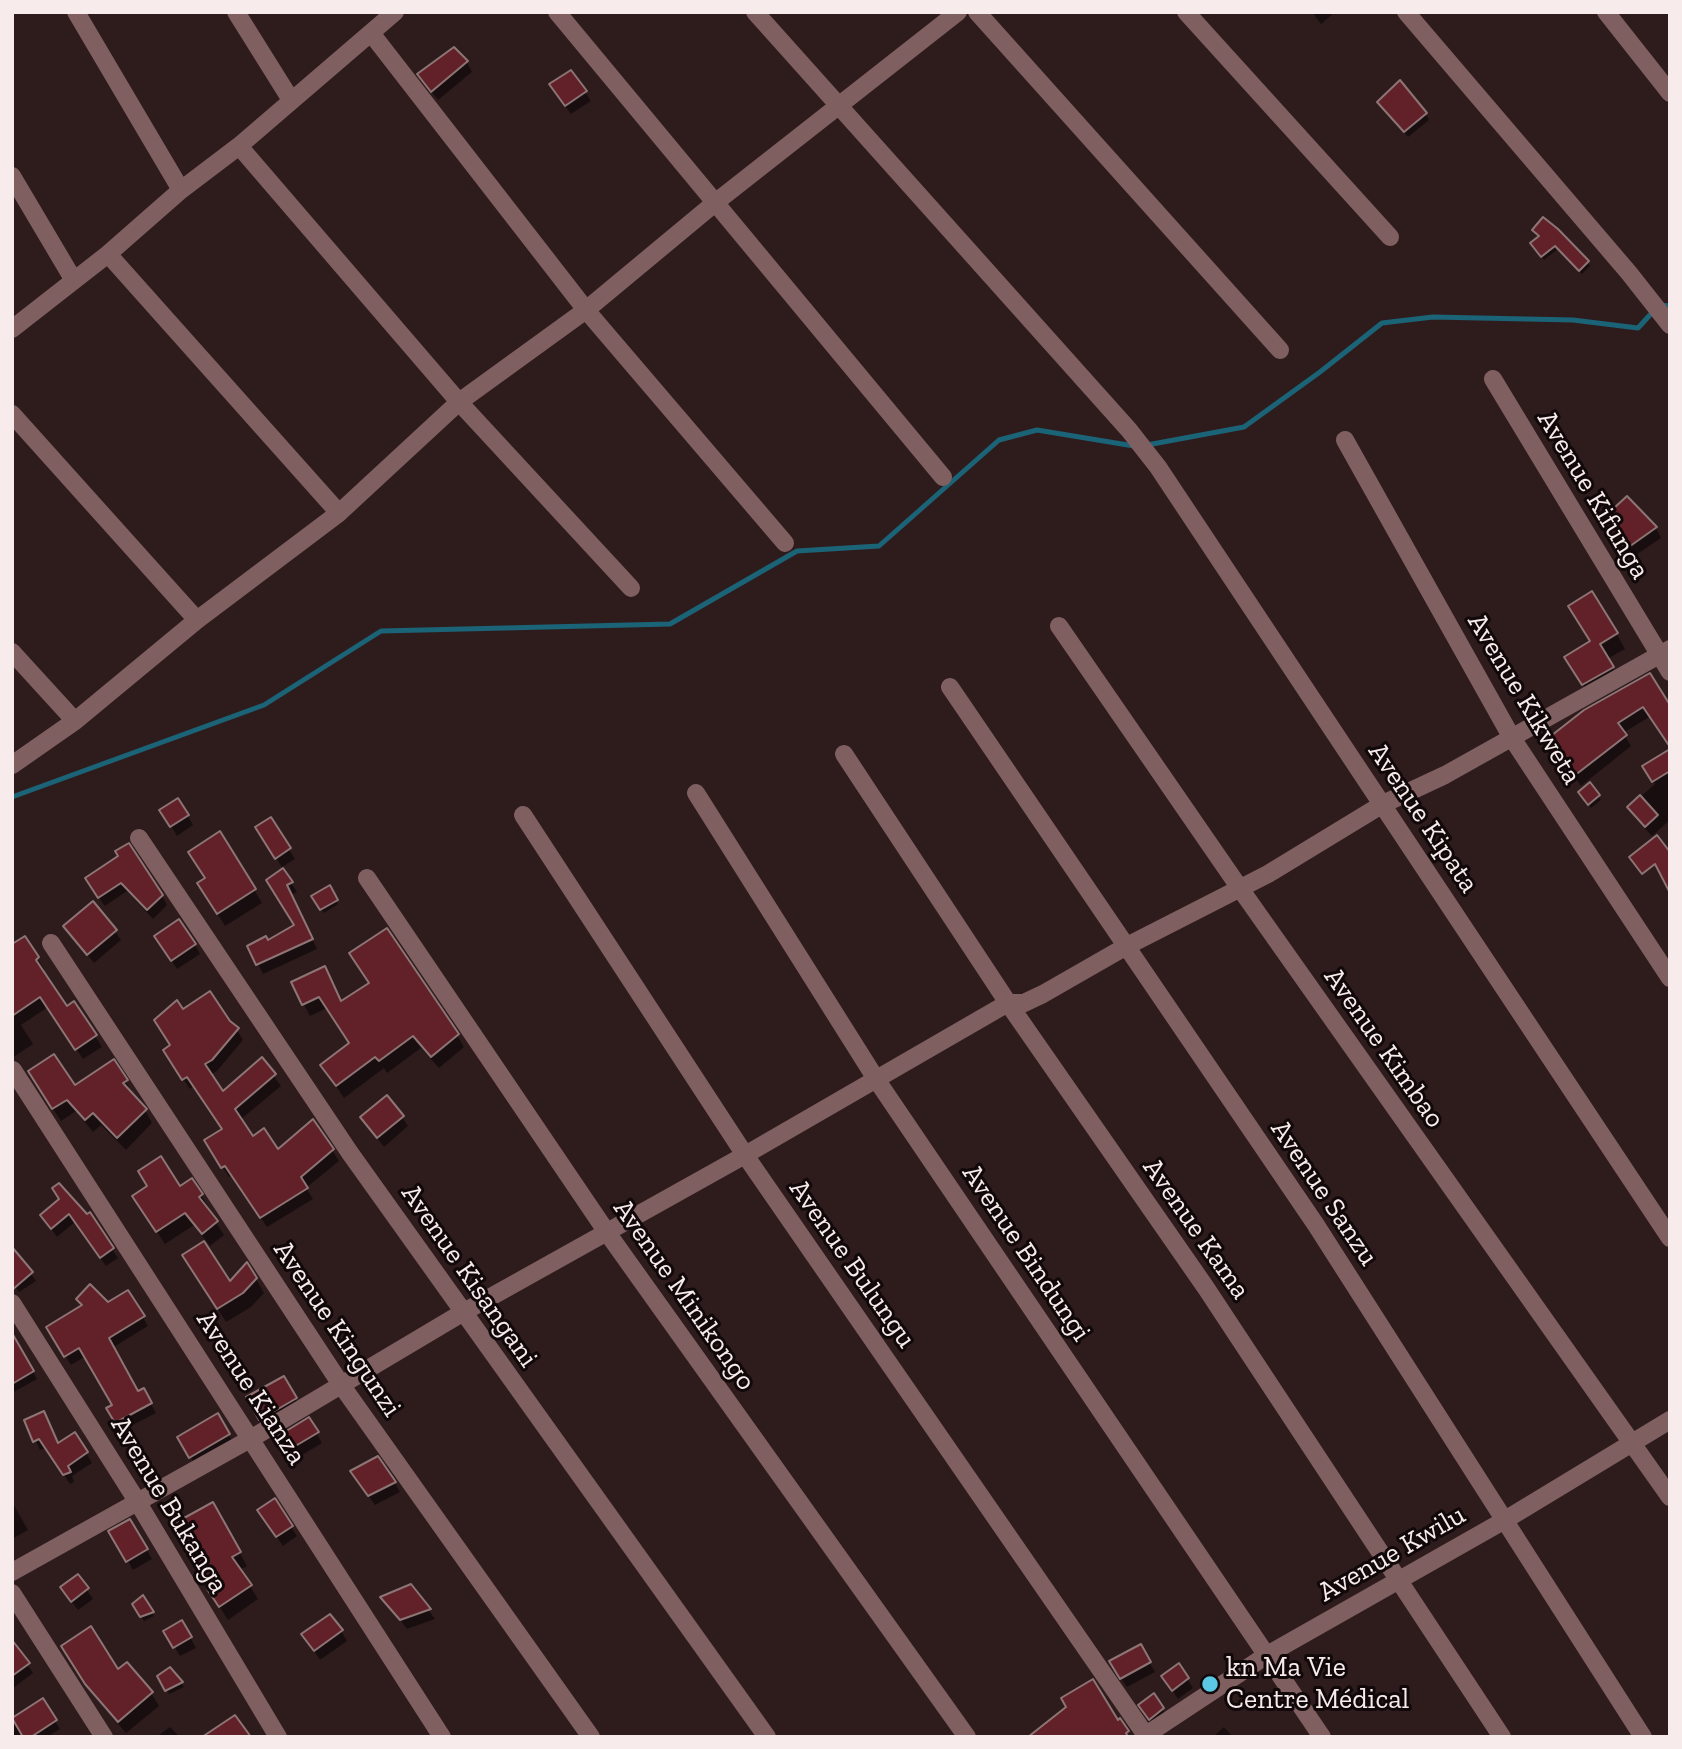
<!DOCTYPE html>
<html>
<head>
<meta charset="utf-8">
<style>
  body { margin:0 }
  #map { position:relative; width:1682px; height:1749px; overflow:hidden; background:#2e1c1d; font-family:"Zilla Slab",serif }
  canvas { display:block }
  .frame { position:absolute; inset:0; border:14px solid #f8ebeb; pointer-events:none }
</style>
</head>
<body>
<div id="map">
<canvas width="1682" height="1749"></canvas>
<div class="frame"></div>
</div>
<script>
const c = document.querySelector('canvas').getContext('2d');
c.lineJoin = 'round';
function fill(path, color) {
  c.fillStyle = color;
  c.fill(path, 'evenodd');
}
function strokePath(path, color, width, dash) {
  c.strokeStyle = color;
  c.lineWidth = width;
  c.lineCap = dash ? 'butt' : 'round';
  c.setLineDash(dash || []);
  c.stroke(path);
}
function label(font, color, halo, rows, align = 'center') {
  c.font = font + ' "Zilla Slab",serif';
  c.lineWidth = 6;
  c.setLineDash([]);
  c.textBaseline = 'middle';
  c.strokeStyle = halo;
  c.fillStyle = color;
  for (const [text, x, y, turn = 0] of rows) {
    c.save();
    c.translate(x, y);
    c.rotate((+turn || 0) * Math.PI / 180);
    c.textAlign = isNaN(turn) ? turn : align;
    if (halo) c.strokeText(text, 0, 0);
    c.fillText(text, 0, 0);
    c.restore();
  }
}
const shadow = new Path2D(`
  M1312,12H1335L1321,24Z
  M454,49L467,62L472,72L438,100L425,84Z
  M585,92L591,101L571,114L556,94Z
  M1383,108L1426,114L1429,120L1408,137Z
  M1534,231L1588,262L1590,266L1582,274L1558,249L1544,260L1534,248L1540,238Z
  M1627,498L1656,528L1661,538L1633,557L1622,541L1617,545L1600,523Z
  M1591,593L1615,632L1592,647L1594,650L1617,635L1625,649L1607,659L1621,682L1592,699L1566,658L1592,642L1570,606Z
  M1649,676L1651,716L1623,733L1631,746L1581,786L1549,740Z
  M1670,751V820L1652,836L1635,818L1629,807L1655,784L1644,766Z
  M1590,785L1601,800L1591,808L1583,796Z
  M178,800L193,825L177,836L162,811Z
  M270,820L295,859L282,867L262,837Z
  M220,833L262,903L225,926L207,897V879Z
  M120,857L162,896L167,905L153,919L127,891L105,906L92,888Z
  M268,881L291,883L297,892L291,895L317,949L263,974L249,947L268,942L296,926Z
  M329,888L338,904L324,913L313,897Z
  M65,927L115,931L121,940L94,963Z
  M25,938L44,969L41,971L67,1008L95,1036L102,1047L83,1059L48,1007L21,1025L33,1044L12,1058V946Z
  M195,945L200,954L177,969L162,946Z
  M293,983L342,1003L370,984L457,1035L464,1047L439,1068L421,1048L387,1073L384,1068L344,1098L322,1066L351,1044L327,1008L310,1016Z
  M183,1011L229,1022L237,1030L243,1040L217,1071L210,1075L222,1093L262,1060L281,1086L240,1120L252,1138L278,1152L332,1150L339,1161L306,1188L313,1199L267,1227L232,1175L229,1177L212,1151L223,1130L194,1086L190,1089L171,1061L172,1046Z
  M113,1061L133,1094L131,1095L145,1110L152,1123L126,1150L101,1125L93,1132L76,1111L61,1121L37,1084L74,1088Z
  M402,1117L408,1126L384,1147L362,1118Z
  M180,1188L201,1195L209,1208L207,1209L224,1235L210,1246L194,1225L165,1244L142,1209Z
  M61,1200L112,1249L118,1258L106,1266L75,1222L57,1237L42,1216Z
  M12,1247L36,1281L19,1292L16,1288L12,1291Z
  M193,1270L230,1283L256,1279L264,1293L251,1307L226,1322Z
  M128,1292L148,1326L112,1348L137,1393L143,1390L156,1413L121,1431L109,1409L114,1406L86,1356L71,1365L48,1328L82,1307L78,1299L107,1304Z
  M19,1348L37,1379L12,1393V1352Z
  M284,1378L301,1408L266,1428L249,1397Z
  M217,1415L234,1444L196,1466L179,1438Z
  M309,1420L322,1443L289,1463L275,1439Z
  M26,1421L59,1445L75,1434L92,1463L72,1476L74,1482L70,1484L46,1448L40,1450Z
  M358,1481L395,1483L400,1492L375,1505Z
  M12,1502L28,1530L12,1539Z
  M213,1505L247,1566L240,1570L258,1599L228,1620L217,1603L212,1587Z
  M265,1520L291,1527L297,1536L283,1546Z
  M130,1521L152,1559L133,1570L111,1532Z
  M77,1576L93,1599L78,1610L68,1597Z
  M411,1586L435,1619L407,1629L383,1597Z
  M143,1598L154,1616L144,1621L134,1605Z
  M182,1622L196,1648L180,1656L165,1631Z
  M341,1631L347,1641L320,1660L309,1644Z
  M12,1643L33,1673L12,1689Z
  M1140,1646L1155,1672L1127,1687L1116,1671Z
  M71,1659L151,1693L159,1706L126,1733L95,1697Z
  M1179,1665L1193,1688L1178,1699L1169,1685Z
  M170,1669L184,1687L169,1694L159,1677Z
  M1154,1696L1165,1713L1152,1722L1141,1705Z
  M42,1701L60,1729L47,1737H12V1720Z
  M170,1727L180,1737H156Z
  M1224,1727L1233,1737H1213Z`);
const stream = new Path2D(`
  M1147,445L1244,427L1320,372L1382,323L1433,317L1573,320L1638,328L1659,305L1670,306
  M12,797L264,705L381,631L670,624L797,551L879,546L999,440L1037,430L1134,446`);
const building = new Path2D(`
  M454,47L468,61L431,92L417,74Z
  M571,70L587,91L565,106L549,84Z
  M1400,80L1427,113L1404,132L1377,102Z
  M1543,217L1558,229L1589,261L1579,271L1555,246L1541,257L1530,243L1539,236L1532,230Z
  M1627,496L1657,527L1626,549L1615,533L1611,537L1598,523Z
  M1592,591L1618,633L1600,644L1614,667L1582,685L1564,657L1590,641L1568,606Z
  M1650,673L1670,705V747L1643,707L1618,723L1627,735L1574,776L1547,739L1584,710Z
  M1670,749V771L1652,782L1642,766Z
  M1590,782L1600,795L1588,805L1578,792Z
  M1640,795L1658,815L1645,827L1627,807Z
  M178,798L189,815L170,827L159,810Z
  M271,817L291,848L275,859L255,827Z
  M220,831L256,889L217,914L197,883L205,878L188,852Z
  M1657,835L1670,852V893L1655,864L1642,874L1629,857Z
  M129,843L163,895L147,910L121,883L98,898L85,878L118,856L115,851Z
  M283,868L293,882L287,885L313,939L256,965L247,946L266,936L268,940L294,925L266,880Z
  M330,885L338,900L320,910L311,896Z
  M93,901L117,930L87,955L63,926Z
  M179,919L196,944L171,961L154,936Z
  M387,928L459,1034L431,1057L413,1036L379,1061L375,1057L336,1086L320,1065L349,1043L319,997L302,1005L291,982L325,966L341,1001L369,983L349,953Z
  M25,936L39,957L36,960L67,1006L74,1001L97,1035L75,1050L40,997L12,1016V944Z
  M210,991L230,1021L239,1028L212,1060L205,1064L223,1091L262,1057L276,1074L235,1109L253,1136L264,1128L278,1149L313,1119L334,1149L301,1177L308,1188L260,1218L225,1166L221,1168L204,1140L222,1129L187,1077L182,1080L163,1050L170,1045L154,1020L177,1000L183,1009Z
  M54,1054L75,1085L114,1059L128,1080L123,1083L147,1109L117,1138L93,1113L85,1120L67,1100L52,1109L28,1071Z
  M387,1095L404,1116L377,1138L360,1117Z
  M161,1156L180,1186L192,1178L203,1194L199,1197L218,1221L202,1234L185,1213L156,1232L132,1196L147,1186L138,1171Z
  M59,1183L87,1214L90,1212L114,1248L100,1258L69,1214L51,1229L40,1215L59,1199L52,1188Z
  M204,1241L230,1281L247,1262L257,1278L243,1293L217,1309L182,1255Z
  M12,1247L33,1272L12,1290Z
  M90,1284L108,1302L128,1290L145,1316L109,1338L138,1391L144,1388L152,1403L115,1423L106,1408L112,1405L79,1348L64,1357L46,1327L82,1305L76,1299Z
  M12,1333L34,1371L12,1384Z
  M284,1376L297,1398L259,1420L246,1397Z
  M44,1411L58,1443L75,1432L88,1452L68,1466L71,1472L63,1475L39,1439L33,1442L24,1420Z
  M218,1413L230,1434L189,1458L177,1437Z
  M309,1417L319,1432L282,1454L273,1439Z
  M378,1456L396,1482L368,1496L350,1471Z
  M275,1498L293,1526L276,1537L257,1510Z
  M213,1502L241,1552L232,1557L252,1585L219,1607L207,1589L210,1587L175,1523Z
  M130,1519L148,1549L126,1562L108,1531Z
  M78,1574L89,1588L71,1602L60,1587Z
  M411,1584L431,1609L400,1620L380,1597Z
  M143,1595L154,1612L140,1617L132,1604Z
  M330,1614L343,1630L314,1651L301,1634Z
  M182,1620L192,1637L173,1648L163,1631Z
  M91,1626L118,1669L127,1662L153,1692L118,1722L85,1684L61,1646Z
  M12,1640L30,1663L12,1676Z
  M1141,1644L1151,1662L1120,1679L1109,1661Z
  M1179,1663L1189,1678L1172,1691L1161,1676Z
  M170,1667L183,1682L165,1691L157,1676Z
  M1093,1679L1118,1720L1120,1718L1129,1731L1126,1733L1128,1737H1028L1066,1707L1061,1698Z
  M1154,1693L1164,1708L1149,1720L1138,1705Z
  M43,1698L57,1720L31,1737H23L12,1718Z
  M235,1715L251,1737H202Z`);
const minor = new Path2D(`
  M76,12L181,190
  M236,12L291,100
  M557,12L943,477
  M755,12L1129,430L1158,467L1670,1238
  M977,12L1280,350
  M1186,12L1390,237
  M1406,12L1629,273L1670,325
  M1606,12L1670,93
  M371,33L586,310L785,543
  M239,146L459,402L631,588
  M12,176L73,279
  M108,254L339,513
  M12,329L108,254L181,190L239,146L395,12
  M1493,379L1670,672
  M12,414L197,620
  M1345,440L1512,738L1670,978
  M1059,626L1239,887L1670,1497
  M12,652L75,721
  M950,687L1316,1225L1643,1737
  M844,754L1008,1003L1206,1288L1502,1737
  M12,765L75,721L197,620L339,513L459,402L586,310L716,202L958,12
  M696,793L876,1079L1322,1737
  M523,815L745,1155L1147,1737
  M139,838L350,1153L767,1737
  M367,878L606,1231L967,1737
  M51,943L342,1386L591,1737
  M13,1070L442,1737
  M12,1303L137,1501L278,1737
  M12,1572L252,1438L462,1313L745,1155L1008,1003H1024L1043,994L1125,947L1268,874L1383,804L1445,775L1670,649
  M12,1593L104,1737
  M1143,1737L1267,1655L1505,1520L1670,1420`);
const markers = [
  [1210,1684,9,"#5bc8e6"]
];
const streetNames = [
  ["Avenue Kifunga",1593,495,59],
  ["Avenue Kikweta",1524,699,59],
  ["Avenue Kipata",1423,818,56],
  ["Avenue Kimbao",1384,1048,55],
  ["Avenue Sanzu",1324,1193,56],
  ["Avenue Kama",1196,1229,55],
  ["Avenue Bindungi",1026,1253,56],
  ["Avenue Bulungu",852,1264,55],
  ["Avenue Kisangani",469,1276,55],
  ["Avenue Minikongo",684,1295,55],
  ["Avenue Kingunzi",337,1329,56],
  ["Avenue Kianza",251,1388,57],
  ["Avenue Bukanga",169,1505,59],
  ["Avenue Kwilu",1392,1554,-30]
];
const poiNames = [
  ["kn Ma Vie",1226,1668],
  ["Centre Médical",1226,1700]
];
fill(shadow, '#0007');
strokePath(stream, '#1b6376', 5);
fill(building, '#622128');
strokePath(building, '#8d7576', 2);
strokePath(minor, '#7f5f60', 18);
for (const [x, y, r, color] of markers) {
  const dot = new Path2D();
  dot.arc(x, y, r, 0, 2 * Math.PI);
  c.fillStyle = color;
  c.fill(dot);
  strokePath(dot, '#110909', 2.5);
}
label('28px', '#f8ebeb', '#110909', streetNames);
label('28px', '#f8ebeb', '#110909', poiNames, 'left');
</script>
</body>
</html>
